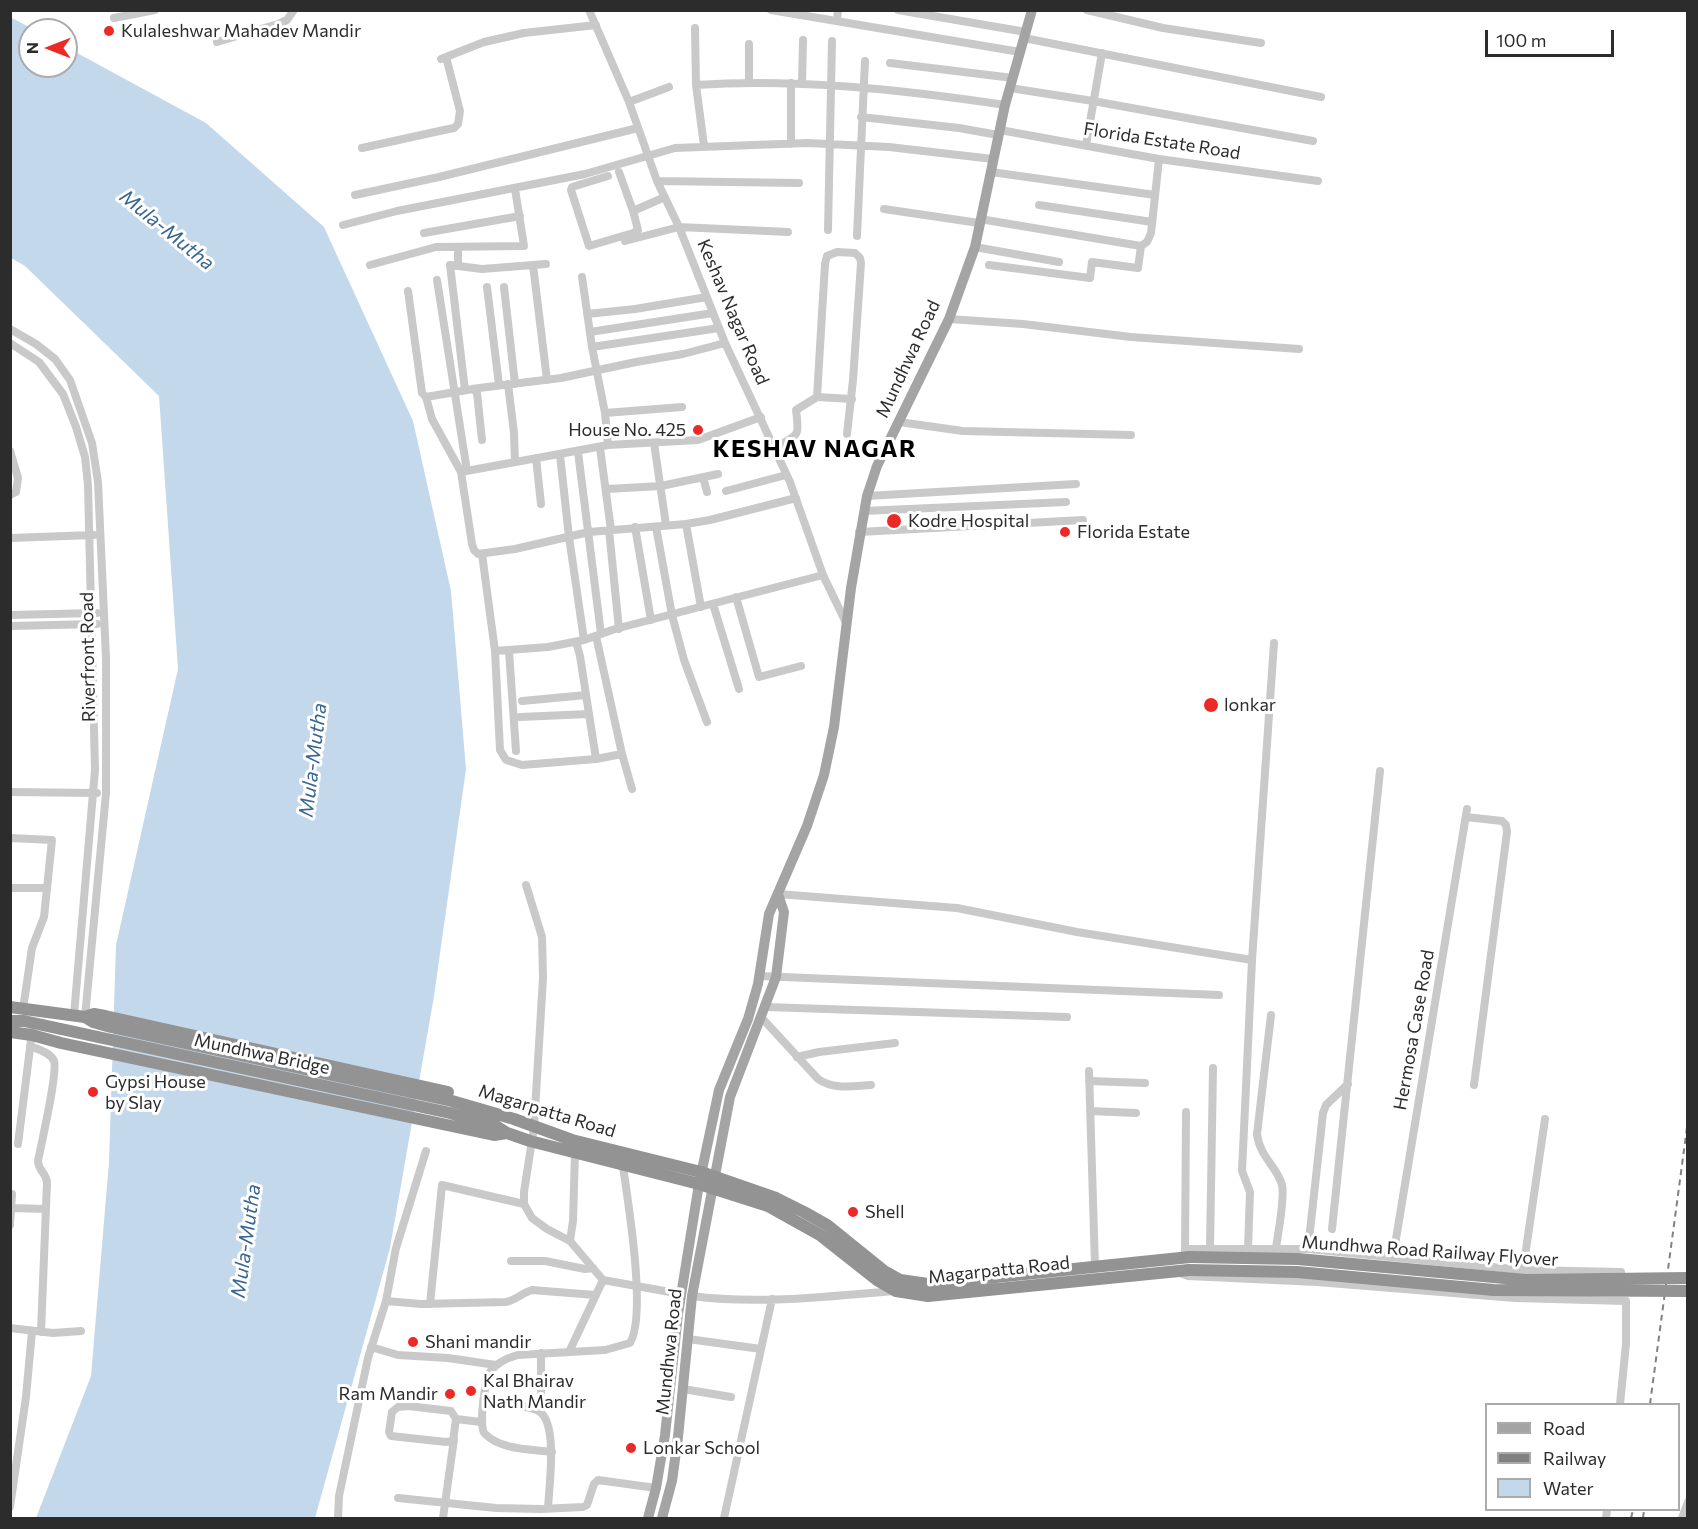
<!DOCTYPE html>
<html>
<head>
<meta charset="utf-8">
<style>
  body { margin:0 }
  #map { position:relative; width:1698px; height:1529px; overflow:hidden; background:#fff; font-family:Commissioner,sans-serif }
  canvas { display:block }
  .frame { position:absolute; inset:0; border:12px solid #2c2c2c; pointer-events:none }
  .legend { position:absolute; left:1485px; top:1403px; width:195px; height:108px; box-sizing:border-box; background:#fff; border:2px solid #ababab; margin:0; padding:8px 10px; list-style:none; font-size:18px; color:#2c2c2c }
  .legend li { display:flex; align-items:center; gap:12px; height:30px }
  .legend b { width:30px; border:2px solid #ababab }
  .north { position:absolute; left:18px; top:18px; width:60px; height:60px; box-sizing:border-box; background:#fff; border:2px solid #ababab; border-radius:50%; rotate:270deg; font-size:16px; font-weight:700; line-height:24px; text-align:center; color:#2c2c2c }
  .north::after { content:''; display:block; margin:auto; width:21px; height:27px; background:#eb2a27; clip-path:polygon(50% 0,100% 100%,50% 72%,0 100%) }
  .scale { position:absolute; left:1485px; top:30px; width:129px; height:27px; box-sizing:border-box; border:3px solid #2c2c2c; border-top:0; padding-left:8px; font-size:18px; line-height:21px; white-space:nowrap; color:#2c2c2c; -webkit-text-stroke:4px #fff; paint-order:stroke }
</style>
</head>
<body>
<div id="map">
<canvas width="1698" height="1529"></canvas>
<div class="frame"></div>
<ul class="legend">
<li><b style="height:8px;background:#a4a4a4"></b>Road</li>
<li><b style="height:8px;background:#818181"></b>Railway</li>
<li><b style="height:16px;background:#c4d8ec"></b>Water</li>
</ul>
<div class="north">N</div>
<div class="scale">100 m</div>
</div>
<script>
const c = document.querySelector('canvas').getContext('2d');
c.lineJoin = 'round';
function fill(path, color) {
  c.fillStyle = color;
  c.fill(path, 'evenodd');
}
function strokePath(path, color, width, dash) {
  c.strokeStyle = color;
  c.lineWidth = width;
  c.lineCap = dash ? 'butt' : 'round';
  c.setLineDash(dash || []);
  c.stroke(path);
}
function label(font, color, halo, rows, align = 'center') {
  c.font = font + ' Commissioner,sans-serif';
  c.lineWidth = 6;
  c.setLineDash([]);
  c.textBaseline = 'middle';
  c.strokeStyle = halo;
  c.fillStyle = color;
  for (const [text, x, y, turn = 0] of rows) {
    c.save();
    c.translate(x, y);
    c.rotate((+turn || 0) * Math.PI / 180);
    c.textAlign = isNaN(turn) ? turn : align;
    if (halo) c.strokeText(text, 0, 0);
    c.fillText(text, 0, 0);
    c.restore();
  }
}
const water = new Path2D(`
  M10,17L35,30H30V66H66V47L206,123L324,227L413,421L451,591L466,769L434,996L390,1248L315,1518H36L91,1376L109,1162L116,945L178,669L159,396L25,266L11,258Z`);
const minor = new Path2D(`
  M589,10L629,102L657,181L679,227L725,343L790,482L823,575L847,625
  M771,10L1020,52
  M898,10L1026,32
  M1087,10L1163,28L1261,43
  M114,18L155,10
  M837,21L838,10
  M695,28L696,85L704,146
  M1024,38L1321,97
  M217,42L278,24L287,20L294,10
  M749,44V83
  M441,59L484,42L524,33L596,25
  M890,63L1013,78
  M802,84L803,40
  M696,85C797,78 905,90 1005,105
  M1010,88L1093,101L1313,141
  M629,102L669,87
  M861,117L959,128L998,135
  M1000,130L1159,159L1318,181
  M791,144V83
  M1086,145L1102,53
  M362,148L444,130L454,128L458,124L460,111L446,57
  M619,172L633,211L665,197
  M991,172L1155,195
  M608,176L572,187L571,190L589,246L633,233L638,230L633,211
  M657,181L799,183
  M355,195L439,177L638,128
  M1039,205L1152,222
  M884,209L979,223
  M980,219L1141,246L1147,242L1151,233L1159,159
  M343,225L397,211L585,174L675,148L807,143L889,147L993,159
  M828,230L832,41
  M424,233L520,216
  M857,236L865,61
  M625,241L679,227L788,232
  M975,247L1059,262
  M458,252V266
  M370,265L436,247L524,246L515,189
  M533,265L547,380
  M989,265L1090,278L1092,262L1138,268L1141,246
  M582,277L592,347L605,413L608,445
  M437,280L467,471
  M487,287L499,385
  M504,287L515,384
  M408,291L422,393L426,397L479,388L561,378L636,362L683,354L725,343
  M587,314L635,309L707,297
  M949,319L1023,324L1131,337L1299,349
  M10,329L36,344L55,359L70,380L92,443L98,482L106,658V793L85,1017
  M590,332L713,313
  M10,343L39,362L63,394L76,427L85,457L88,485L95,770L74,1015
  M592,347L719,328
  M508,384L514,433L515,462
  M473,389L477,393L482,440
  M465,390L450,265L482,269L546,264
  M426,397L432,419L461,472L472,544L474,550L478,554L515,549L589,532L686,524L710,520L796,498
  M817,397L852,399
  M605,413L682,407
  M899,422L963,431L1131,435
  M654,443L666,525
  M600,448L611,530
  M774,448C798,434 800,439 796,410L817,397L825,264L827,256L837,252L855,253L860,258L861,263L853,380L847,434
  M10,451L18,478L16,492L10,495
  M578,452L601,634
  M560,455L569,537L584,640
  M536,458L541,504
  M461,472L608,445L698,440L761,417
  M703,477L707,492
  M607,489L661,486L718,474
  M726,491L786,475
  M867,496L1076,484
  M864,511L1066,502
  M686,524L701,607
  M635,527L651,620
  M656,527L672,615L684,660L707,722
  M609,530L619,629
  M859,532L1083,520
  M10,538L94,535
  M482,554L495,651L500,750L506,760L522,765L596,759L622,754
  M736,597L759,677L801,666
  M713,604L739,689
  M10,615L97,613
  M10,626L97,624
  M596,636L622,754L632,789
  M576,642L580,656L596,759
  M495,651L548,647L584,640L615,629L823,575
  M509,651L516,751
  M522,701L586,695
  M520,717L589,714
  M10,792L97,793
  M1466,817L1502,821L1506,825L1507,832L1474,1085
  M10,838L52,840L44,917L32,948L23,1009
  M526,885L542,937L543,978L534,1127L524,1192V1204L532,1218L547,1229L570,1241L603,1280L681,1294
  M10,888H46
  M778,894L957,908L1077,932L1252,960
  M759,976L1219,995
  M766,1007L1067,1017
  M1271,1015L1257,1134C1260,1158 1277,1166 1282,1185C1285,1198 1278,1233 1276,1248
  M761,1017L818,1079C834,1090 852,1086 871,1085
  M30,1046C38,1049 51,1053 54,1061C58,1072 41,1145 38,1161C38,1170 46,1173 47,1182L41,1332
  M797,1057L819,1052L895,1043
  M1089,1071L1095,1266
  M1089,1081L1145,1083
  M1090,1111L1136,1113
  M18,1144L31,1040
  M12,1208L46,1209
  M10,1225L12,1194
  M1332,1229L1380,771
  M570,1241L573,1221L575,1153
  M1210,1248L1213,1068
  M1248,1248L1250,1192L1242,1171L1252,960L1274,643
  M1185,1249H1308L1523,1270L1621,1272
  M1308,1249L1323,1113L1326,1105L1348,1084
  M1185,1253L1186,1112
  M1393,1257L1467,809
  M511,1261H545L585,1269L593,1268
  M1523,1270L1545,1119
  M1177,1272L1188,1276L1317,1282L1515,1298L1626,1301V1344L1620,1404
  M692,1296C759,1305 828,1296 895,1291
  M386,1301L421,1304L506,1302C516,1300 522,1293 532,1290L595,1295
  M430,1304L442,1185L524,1204
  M10,1328L53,1333L81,1331
  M688,1339L761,1349
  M371,1347L398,1355L448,1358L496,1365
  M569,1352L603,1280
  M683,1389L731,1397
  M485,1404C498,1405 530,1404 540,1412C558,1425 549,1487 548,1508
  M408,1406L451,1411L456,1419L453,1441L446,1442L391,1436L389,1432L392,1412L398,1407Z
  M541,1412V1353
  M456,1419L481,1422
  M552,1452C531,1449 501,1450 485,1434C478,1428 485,1379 490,1372C497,1362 507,1358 518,1355L605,1350L630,1343C647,1315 628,1203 623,1166
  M398,1498L496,1508L541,1509L583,1507L587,1505L594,1484L598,1480L656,1488
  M10,1507L26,1397L32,1331
  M338,1518L339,1496L368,1358L386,1301L396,1248L426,1151
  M443,1518L454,1439
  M724,1518L772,1299
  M1606,1518L1607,1510
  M1682,1518L1688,1502`);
const major = new Path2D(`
  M648,1518L656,1488L665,1435L678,1314L699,1184L719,1090L748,1019L758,984L769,914L807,826L824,775L834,727L851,588L867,496L877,466L949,319L975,247L1005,105L1032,10
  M662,1518L672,1481L678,1437L692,1296L730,1097L776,977L784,912L778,894`);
const highway = new Path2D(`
  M10,1007L85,1017L93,1022L111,1027L452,1101L514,1119L572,1140L701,1172L776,1198L804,1212L827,1225L884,1271L900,1280L928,1284L1190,1257
  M85,1017L94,1014L105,1016L448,1092
  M10,1021H24L450,1113L496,1126L507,1133L530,1141L699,1184L768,1206L820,1235L877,1280L896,1291L928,1296L1189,1270
  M10,1032L32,1035L61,1043L494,1135L507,1133`);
const rail = new Path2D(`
  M1650,1404L1688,1120
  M1631,1518L1633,1510
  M1643,1518L1644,1510`);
const highwayBridge = new Path2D(`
  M1190,1257L1298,1259L1526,1280L1688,1278
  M1189,1270L1297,1272L1494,1290L1688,1291`);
const markers = [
  [109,31,6,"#eb2a27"],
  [698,430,6,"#eb2a27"],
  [894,521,8,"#eb2a27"],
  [1065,532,6,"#eb2a27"],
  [1211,705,8,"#eb2a27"],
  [93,1092,6,"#eb2a27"],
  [853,1212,6,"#eb2a27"],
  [413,1342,6,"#eb2a27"],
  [471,1391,6,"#eb2a27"],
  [450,1394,6,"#eb2a27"],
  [631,1448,6,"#eb2a27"]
];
const poiNames = [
  ["Kulaleshwar Mahadev Mandir",121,31],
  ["House No. 425",686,430,"right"],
  ["Kodre Hospital",908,521],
  ["Florida Estate",1077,532],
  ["lonkar",1224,705],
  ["Gypsi House",105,1082],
  ["by Slay",105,1103],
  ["Shell",865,1212],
  ["Shani mandir",425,1342],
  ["Kal Bhairav",483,1381],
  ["Nath Mandir",483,1402],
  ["Ram Mandir",438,1394,"right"],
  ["Lonkar School",643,1448]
];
const streetNames = [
  ["Florida Estate Road",1162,141,9],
  ["Keshav Nagar Road",733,312,67],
  ["Mundhwa Road",908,359,-65],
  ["Riverfront Road",88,657,-91],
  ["Hermosa Case Road",1414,1030,-80],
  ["Mundhwa Bridge",262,1054,12],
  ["Magarpatta Road",547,1111,17],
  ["Mundhwa Road Railway Flyover",1430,1251,4],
  ["Magarpatta Road",999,1270,-6],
  ["Mundhwa Road",669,1352,-84]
];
const waterNames = [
  ["Mula-Mutha",167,230,39],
  ["Mula-Mutha",313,760,-83],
  ["Mula-Mutha",246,1241,-82]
];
const districtNames = [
  ["KESHAV NAGAR",815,449]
];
fill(water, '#c4d8ec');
strokePath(minor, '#c9c9c9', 8);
strokePath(major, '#a4a4a4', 10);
strokePath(highway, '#939393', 12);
strokePath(rail, '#818181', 2, [6, 4.5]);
strokePath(highwayBridge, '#939393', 12);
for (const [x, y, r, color] of markers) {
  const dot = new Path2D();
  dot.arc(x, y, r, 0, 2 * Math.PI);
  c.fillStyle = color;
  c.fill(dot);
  strokePath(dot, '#fff', 2);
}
label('18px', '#2c2c2c', '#fff', poiNames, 'left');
label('18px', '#2c2c2c', '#fff', streetNames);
label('italic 20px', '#386690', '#fff', waterNames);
c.letterSpacing = '1.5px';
label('bold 24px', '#000', '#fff', districtNames);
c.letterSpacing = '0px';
</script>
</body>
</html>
